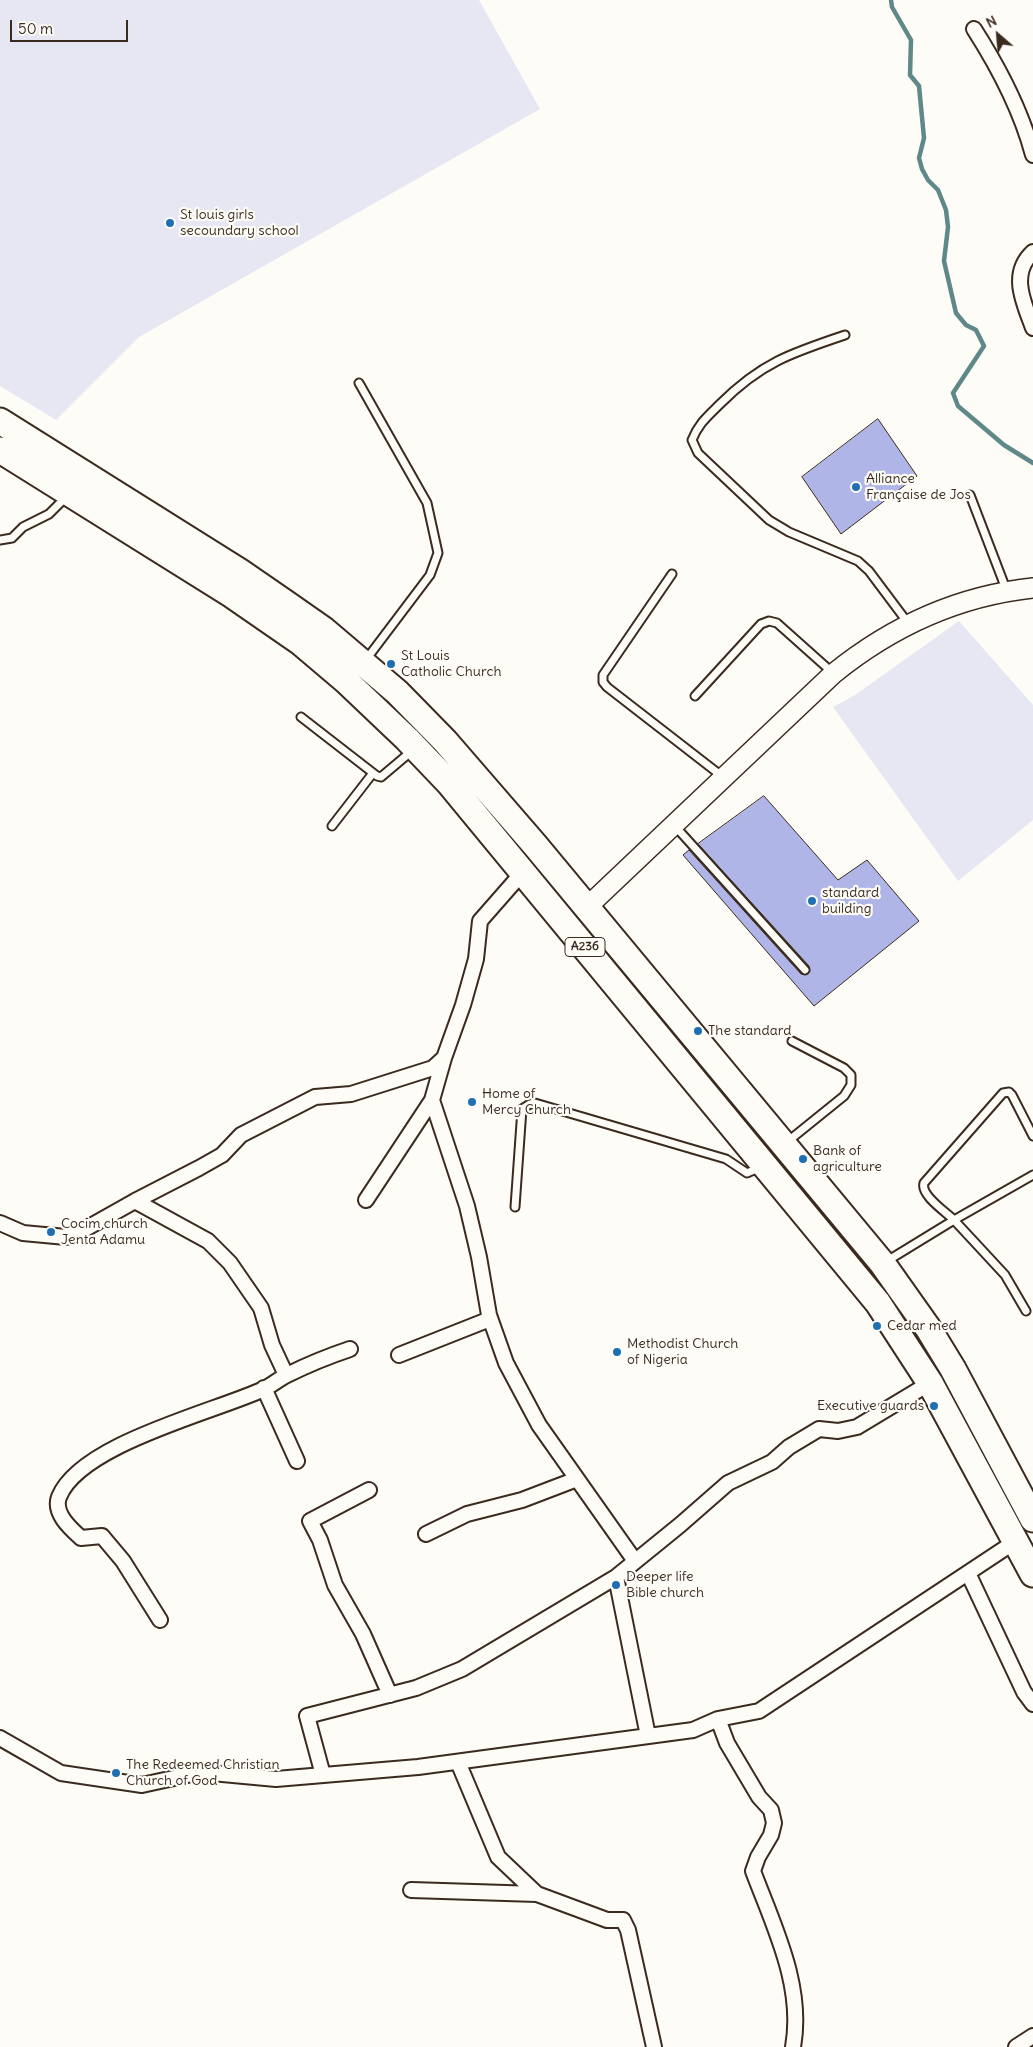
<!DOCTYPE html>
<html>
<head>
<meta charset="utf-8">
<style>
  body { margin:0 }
  #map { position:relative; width:1033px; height:2047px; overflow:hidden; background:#fdfcf7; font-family:Delius,sans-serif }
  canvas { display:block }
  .north { position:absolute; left:973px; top:10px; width:50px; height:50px; -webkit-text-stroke:4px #fdfcf7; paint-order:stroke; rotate:333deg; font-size:14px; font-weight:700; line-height:20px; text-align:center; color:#3b2a1e }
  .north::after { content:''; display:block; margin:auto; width:18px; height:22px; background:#3b2a1e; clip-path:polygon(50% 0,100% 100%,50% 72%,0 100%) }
  .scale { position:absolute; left:10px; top:20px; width:118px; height:22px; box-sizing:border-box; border:2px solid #3b2a1e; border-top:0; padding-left:6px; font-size:15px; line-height:18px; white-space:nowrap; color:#3b2a1e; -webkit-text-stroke:4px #fdfcf7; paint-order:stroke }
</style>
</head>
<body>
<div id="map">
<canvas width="1033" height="2047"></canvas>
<div class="north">N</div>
<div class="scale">50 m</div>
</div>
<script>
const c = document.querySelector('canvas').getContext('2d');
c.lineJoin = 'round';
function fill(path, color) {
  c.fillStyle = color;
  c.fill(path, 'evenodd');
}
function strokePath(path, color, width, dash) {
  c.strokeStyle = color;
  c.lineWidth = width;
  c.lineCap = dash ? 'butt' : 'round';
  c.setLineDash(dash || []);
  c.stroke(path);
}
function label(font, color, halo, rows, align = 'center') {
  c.font = font + ' Delius,sans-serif';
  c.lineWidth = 4.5;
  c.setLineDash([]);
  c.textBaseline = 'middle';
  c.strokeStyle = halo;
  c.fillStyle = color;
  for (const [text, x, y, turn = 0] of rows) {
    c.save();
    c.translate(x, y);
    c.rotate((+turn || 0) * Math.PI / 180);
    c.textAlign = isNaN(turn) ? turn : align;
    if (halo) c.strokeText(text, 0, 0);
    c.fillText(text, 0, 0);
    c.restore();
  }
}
const built = new Path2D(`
  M0,0H479L540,109L139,337L56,420L0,386Z
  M959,621L1033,705V820L958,881L833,707L855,695Z`);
const stream = new Path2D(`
  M891,0L892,7L911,40L910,75L919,86L924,138L919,158L922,169L928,180L938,190L946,210L948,227L944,261L956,313L966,325L976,330L984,346L953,393L958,406L1004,445L1033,463`);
const building = new Path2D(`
  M878,419L917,476L841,534L802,477Z
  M764,796L838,880L867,860L919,921L814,1006L683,855L689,850L801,974H808L810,971L809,966L698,844Z`);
const lane = new Path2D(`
  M845,335C791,353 761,363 720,404C707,417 699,423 692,440L698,453L769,520L789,532L858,561L869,571L908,623
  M359,383L427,503L438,553L430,575L365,661
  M970,495L1006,589
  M0,540L12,538L23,527L49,514L66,497
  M672,574L603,675V682L607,687L723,777
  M695,696L761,624L769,621L777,623L833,673
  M301,717L377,776L381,777L413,750
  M674,825L805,970
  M332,826L373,773
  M787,1142L844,1096L851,1085V1075L844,1068L792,1041
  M515,1207L522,1109L530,1104L535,1103L726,1159L747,1173L761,1167
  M887,1261L954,1220C946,1212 920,1195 924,1183L1003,1093L1009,1092L1012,1095L1033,1136
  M1026,1311L1005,1275L954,1220L1033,1175`);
const street = new Path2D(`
  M974,29C999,68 1021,110 1033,155
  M1033,252C1009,274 1024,303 1033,328
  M432,1100L467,1206L479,1257L489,1315L506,1363L539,1425L635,1561
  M366,1200L432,1100L444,1058
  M135,1201L208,1241L230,1263L261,1308L272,1345L286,1375
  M0,1223L23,1233L66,1237L87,1228L135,1201L199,1168L222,1155L241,1135L315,1097L351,1094L433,1068L444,1058L463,1005L476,959L480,921L523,872
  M399,1355L490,1319
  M264,1388L297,1461
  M369,1490L310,1521L320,1540L335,1585L363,1634L390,1695
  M426,1534L467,1514L522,1500L577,1479
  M968,1573L1024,1692L1033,1704
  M616,1577L648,1736
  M160,1620L123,1561L102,1536L81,1538C70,1528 53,1513 59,1497C80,1444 214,1412 264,1389C272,1385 279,1379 287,1375C307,1365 329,1356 350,1349
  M718,1719L727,1743L759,1797L771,1810L774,1823L771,1835L758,1857L753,1871C774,1927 804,1986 793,2047
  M0,1738L61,1773L142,1785L201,1772L276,1779L418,1767L693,1730L718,1719L759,1711L1016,1541
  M458,1762L498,1857L537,1894L607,1920H623L628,1930L654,2047
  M323,1775L307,1716L416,1688L462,1669L616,1577L680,1525L728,1483L772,1462L789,1447L819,1429L838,1431L857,1427L930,1383
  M411,1890L537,1894
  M1016,2047L1033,2036`);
const secondary = new Path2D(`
  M586,908L833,674C891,627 958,596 1033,588`);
const highway = new Path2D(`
  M0,421L239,571L284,602L324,630L397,692L445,741L535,845L882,1263L928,1328L953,1369L1033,1519
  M0,450L232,595L300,642L346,681L407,739L449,783L878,1303L930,1383L1033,1574`);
const markers = [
  [170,223,5,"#1f6fb2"],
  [856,487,5,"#1f6fb2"],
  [391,664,5,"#1f6fb2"],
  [812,901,5,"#1f6fb2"],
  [698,1031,5,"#1f6fb2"],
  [472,1102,5,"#1f6fb2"],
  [803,1159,5,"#1f6fb2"],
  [51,1232,5,"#1f6fb2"],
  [877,1326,5,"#1f6fb2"],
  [617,1352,5,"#1f6fb2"],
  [934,1406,5,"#1f6fb2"],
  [616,1585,5,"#1f6fb2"],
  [116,1773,5,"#1f6fb2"]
];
const shields = [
  [585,947,40]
];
const shieldNames = [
  ["A236",585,947]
];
const poiNames = [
  ["St louis girls",180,215],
  ["secoundary school",180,231],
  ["Alliance",866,479],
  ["Française de Jos",866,495],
  ["St Louis",401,656],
  ["Catholic Church",401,672],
  ["standard",822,893],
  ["building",822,909],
  ["The standard",708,1031],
  ["Home of",482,1094],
  ["Mercy Church",482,1110],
  ["Bank of",813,1151],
  ["agriculture",813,1167],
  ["Cocim church",61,1224],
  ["Jenta Adamu",61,1240],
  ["Cedar med",887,1326],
  ["Methodist Church",627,1344],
  ["of Nigeria",627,1360],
  ["Executive guards",924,1406,"right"],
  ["Deeper life",626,1577],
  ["Bible church",626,1593],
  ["The Redeemed Christian",126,1765],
  ["Church of God",126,1781]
];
fill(built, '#e6e7f2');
strokePath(stream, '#5f8889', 4.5);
fill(building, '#afb6e7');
strokePath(building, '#3b2a1e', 1);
strokePath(lane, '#3b2a1e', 11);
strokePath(street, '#3b2a1e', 18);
strokePath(secondary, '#3b2a1e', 22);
strokePath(highway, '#3b2a1e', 29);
strokePath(lane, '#fdfcf7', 7);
strokePath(street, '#fdfcf7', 14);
strokePath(secondary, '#fdfcf7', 19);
strokePath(highway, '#fdfcf7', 25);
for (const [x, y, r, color] of markers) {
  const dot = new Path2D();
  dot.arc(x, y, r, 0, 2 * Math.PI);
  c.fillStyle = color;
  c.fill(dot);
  strokePath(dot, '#fdfcf7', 2);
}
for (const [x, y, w] of shields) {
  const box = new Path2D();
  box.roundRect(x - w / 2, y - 9.5, w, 19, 4);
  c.fillStyle = '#fdfcf7';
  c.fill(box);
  strokePath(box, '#3b2a1e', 1);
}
label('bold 12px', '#3b2a1e', null, shieldNames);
label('14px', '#3b2a1e', '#fdfcf7', poiNames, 'left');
</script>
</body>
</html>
